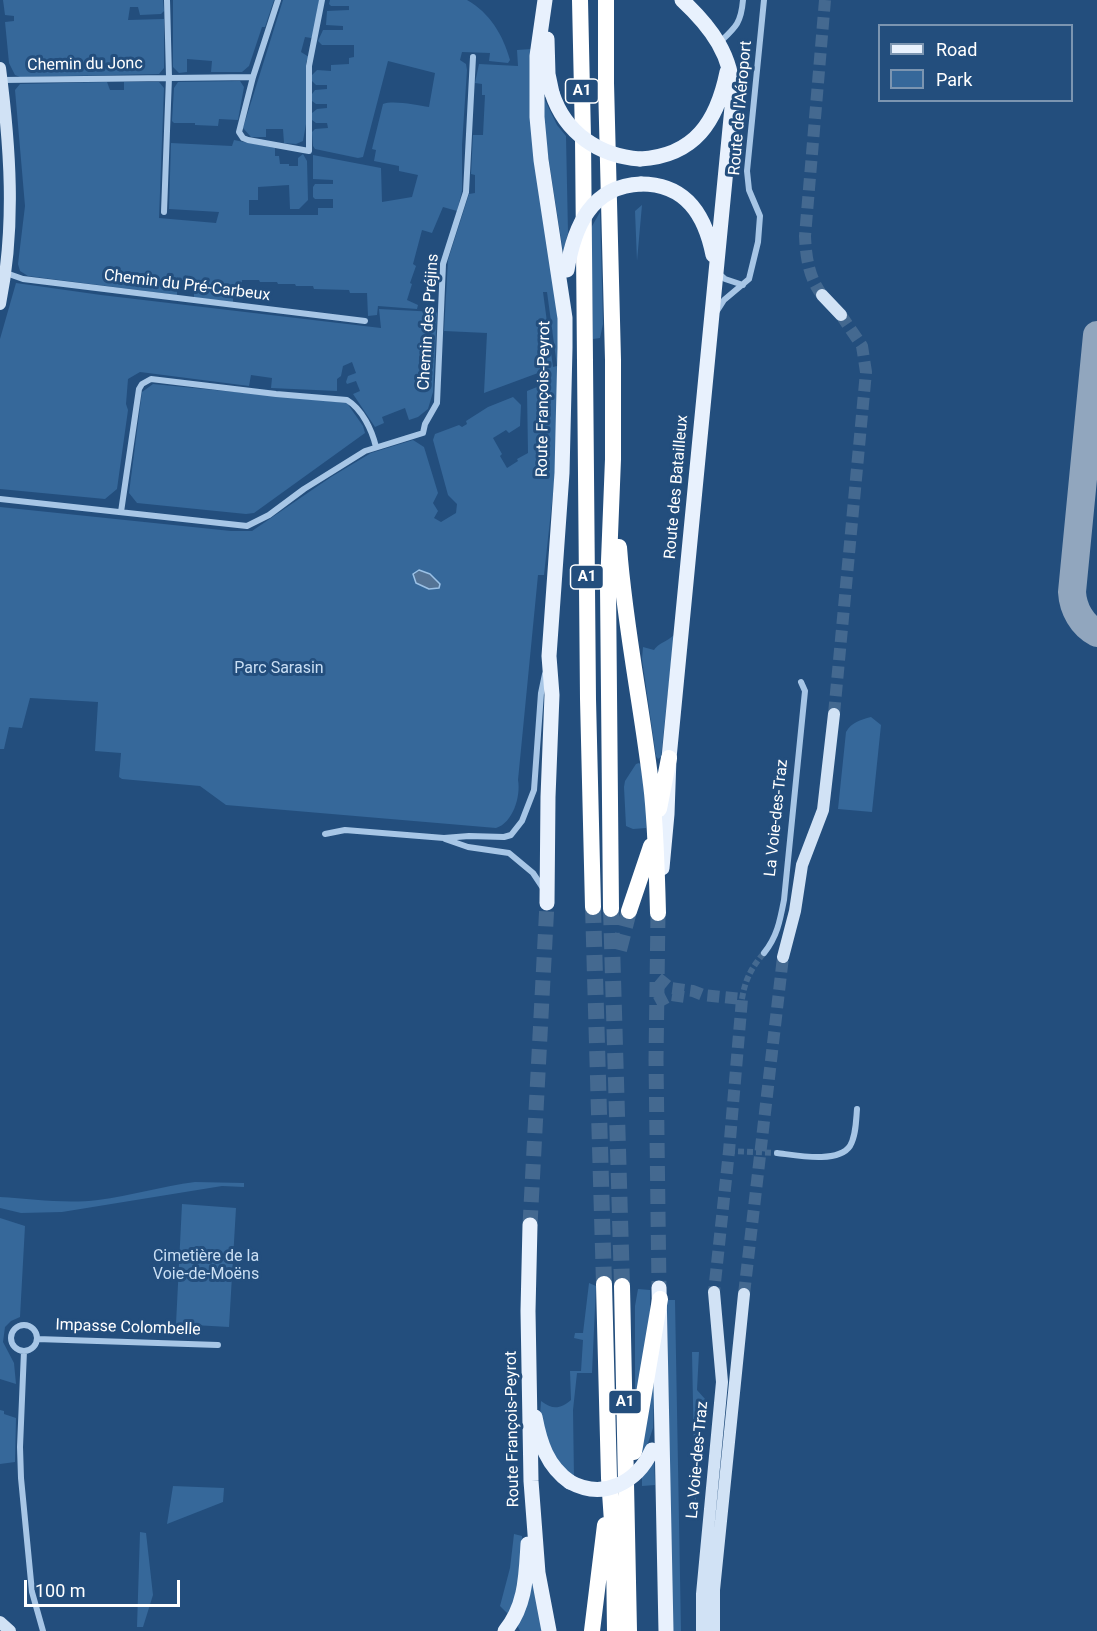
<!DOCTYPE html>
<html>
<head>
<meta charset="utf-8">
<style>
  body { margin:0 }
  #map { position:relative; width:1097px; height:1631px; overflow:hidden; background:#234e7d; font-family:Roboto,sans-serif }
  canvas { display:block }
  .legend { position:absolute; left:878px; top:24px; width:195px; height:78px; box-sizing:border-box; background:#234e7d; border:2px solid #7b95b1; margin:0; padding:8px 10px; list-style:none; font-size:18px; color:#fff }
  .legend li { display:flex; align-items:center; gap:12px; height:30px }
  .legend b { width:30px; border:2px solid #7b95b1 }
  .scale { position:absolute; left:24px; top:1580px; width:156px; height:27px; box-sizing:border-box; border:3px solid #fff; border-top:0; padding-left:8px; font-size:18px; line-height:21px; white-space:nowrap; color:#fff; -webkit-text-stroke:4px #234e7d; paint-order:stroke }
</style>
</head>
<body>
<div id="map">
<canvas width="1097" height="1631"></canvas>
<ul class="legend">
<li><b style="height:8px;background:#e8f1fd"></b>Road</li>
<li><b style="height:16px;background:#36689a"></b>Park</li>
</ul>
<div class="scale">100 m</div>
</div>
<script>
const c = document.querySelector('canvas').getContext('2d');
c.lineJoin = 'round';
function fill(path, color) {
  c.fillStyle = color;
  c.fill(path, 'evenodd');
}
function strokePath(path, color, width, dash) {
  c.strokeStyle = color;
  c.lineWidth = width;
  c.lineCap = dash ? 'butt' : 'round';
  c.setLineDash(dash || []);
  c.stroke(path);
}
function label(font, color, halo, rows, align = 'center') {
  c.font = font + ' Roboto,sans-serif';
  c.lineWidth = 6;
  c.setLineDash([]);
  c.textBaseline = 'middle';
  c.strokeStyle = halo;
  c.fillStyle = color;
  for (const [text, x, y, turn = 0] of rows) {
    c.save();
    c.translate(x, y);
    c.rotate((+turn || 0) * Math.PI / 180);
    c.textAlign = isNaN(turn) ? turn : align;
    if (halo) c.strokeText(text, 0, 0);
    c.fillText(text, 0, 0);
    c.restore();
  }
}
const green = new Path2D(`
  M3,0H163L164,11L161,14L140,15L138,7H130L128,20L164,19V68L159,74L20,77L15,75L9,63L5,22L14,21V16L5,15Z
  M173,0H274L265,27H262L249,66L242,72H211L212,61L187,59V72L179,73L173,67Z
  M283,0H319L314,35L311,38L305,37L301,52L309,57L306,62V124L303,141L296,144L284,143L283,129H266V137H251L243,128Z
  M330,0H467C490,13 503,35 510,60L508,63L489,61L490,53L462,52L460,60L466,64L467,70L462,145V191L457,211L443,207L432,233L422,230L413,264L416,266L410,283L412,284L407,300L418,305L417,309L378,306L377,315L368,316L367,293H350L349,290L314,289L313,286H296L295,284H278L277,282H260L259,280H242V290L233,291V302L194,298V280H177V295L28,276L20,271L18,264L25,206L15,90L20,84L107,82L110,90H124V82H159L164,88L159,218L216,223L219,212L169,209L171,143L232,146L234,140L275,148V156H279L280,164H289V166H298V158L303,154L307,161L308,200L299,209H290L289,185L258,187V200H249V215H318V208H333V199H315L313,197V187L315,184H333V180L313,179V155L381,168L382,202L412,197L418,175L399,171V166L374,161L376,150L372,149L383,104C393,100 417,105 429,107L435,73L388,61L363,157L358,158L315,149L313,146L312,132L315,129L328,128L327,123H316L312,120V113L317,109L327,108V104H316L312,101V94L315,90L327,89V85H316L312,81V75L317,70L331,71V65L349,64V58L354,57V45H322L318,41L323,30H343V26L326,25L327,11L349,10V6H331L329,4Z
  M532,49L559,328L555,475L544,575H538L518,780C521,796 513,823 496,828L226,805L200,786L122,779L119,777L121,753L95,751L98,702L30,698L22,728L9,727L4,749H0V507L231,531H252L331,477L371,453L413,440L424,447L438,493L433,503L438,511L434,518L441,522L456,513L457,504L448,495L433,440L435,434L459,425L462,427L467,424L466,421L488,407L513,397L521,405L520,426L509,433L506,430L493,438L502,454L500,456L507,468L518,461L517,459L528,453L527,391L542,385L538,373L484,393L487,333L444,331L448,260L469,194L475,193V175L471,174L473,135H483L485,95H482V84L475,83L479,64L518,66L517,50ZM543,292H547L557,366L553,367Z
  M240,81L244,87L238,120L219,119L218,126L195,125V123H174L172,121L174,88L178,82Z
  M543,96L557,125L566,136L568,233L563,252L543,123Z
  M642,205L637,261L635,211Z
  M600,212L603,324L600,338L593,339L591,228Z
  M16,283L101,295L381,328L379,309L437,312L433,392L428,409L418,417L409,420L405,408L382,417L384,423L375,427L353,394L360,391L356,381L347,384L346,382L348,376L356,373L352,362L343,366L341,376L337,379V391L271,388L272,378L251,375L249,386L140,372L128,379L126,404L128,410L117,489L105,499L0,489V339Z
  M153,384L347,403L363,426L365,433L254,513L246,514L137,503L129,493L142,392Z
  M674,635L661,757L658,759L656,756L642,659L643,647L654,650C658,643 667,642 674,635Z
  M871,717L881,725L872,812L838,809L846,732C852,722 860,720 871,717Z
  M639,763L641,765L646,809V828L633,829L626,826L624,787L625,781L636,764Z
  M195,1182L244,1183V1187L222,1186L62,1212L21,1213L0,1208V1197C32,1199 66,1204 98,1200C131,1196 162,1186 195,1182Z
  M182,1204L236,1208L229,1327L176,1324Z
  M0,1218L25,1226L20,1317L11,1321L5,1327L3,1342L14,1363L16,1384L0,1379Z
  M589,1283L596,1286L592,1373H577L573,1410L574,1478L553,1458L540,1416L541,1401C553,1410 560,1409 571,1400L570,1371H581L583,1340L574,1338L575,1333H583Z
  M638,1289L650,1290V1312L635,1418V1306Z
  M667,1300H675L681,1631H671Z
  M656,1335L653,1428L644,1455L638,1447Z
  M692,1352H699L697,1390L705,1399L695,1507Z
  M0,1410L4,1411V1414L16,1418L15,1462L0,1464Z
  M654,1459L655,1485L642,1486V1476Z
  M173,1486L224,1488L223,1502L167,1524Z
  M140,1532L146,1533L153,1595L143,1627H137Z
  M514,1534L522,1536L524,1565L520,1596L508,1614L500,1606L510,1568Z
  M533,1571L543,1631H520L516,1623Z`);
const water = new Path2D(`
  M419,570L430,574L440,584L439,588L429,589L416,583L413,574Z`);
const taxiway = new Path2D(`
  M1097,335L1072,592C1073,609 1082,625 1097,633`);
const streetTunnel = new Path2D(`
  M742,999C745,980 751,968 764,953
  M729,1151L777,1153`);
const secondaryTunnel = new Path2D(`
  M822,295C809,278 806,258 805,236L825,0
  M834,714L866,372L862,346L841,315
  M658,978L670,988L693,991L703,995L742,999L729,1151L714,1292
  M656,1003L671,995L685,997
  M744,1294L783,957`);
const primaryTunnel = new Path2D(`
  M658,913L656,1060L659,1288
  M530,1225L547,903`);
const highwayTunnel = new Path2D(`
  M593,907L604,1284
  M611,909L622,1286
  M619,950L629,911`);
const street = new Path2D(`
  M278,0L253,77L239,132L243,138L248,140L309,151V66L322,0
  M720,42C736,27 741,23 743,0
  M2,80L253,77
  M164,212L169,77L167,0
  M717,272L725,279L743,285
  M6,273L23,279L365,321
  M717,311L724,300L749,279L758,242L760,216L749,190L747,171L764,0
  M0,499L247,526L269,515L304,489L365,451L423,433L425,424L437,403L443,264L466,192L473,57
  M121,512L139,389L142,384L151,379L276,394L347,400C362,409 372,430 376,447
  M325,834L345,830L444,838L469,836L504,837L511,835L522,821L534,790L541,693L545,674
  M445,839L468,847L509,853L533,873L543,888
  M764,953C777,937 780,921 784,900L805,691L801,682
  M777,1153C795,1155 838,1164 850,1146C856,1136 856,1121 857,1109
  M11 1338a13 13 0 1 1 26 0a13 13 0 1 1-26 0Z
  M37,1339L218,1345
  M24,1351L20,1447L21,1478L32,1592L43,1631`);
const secondary = new Path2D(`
  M0,68C10,146 16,226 0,304
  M822,295L841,315
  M783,957L795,911L802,865L823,810L834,714
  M0,1622L10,1631
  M702,1631V1594L722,1382L714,1292
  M714,1631V1590L744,1294`);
const primary = new Path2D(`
  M545,0L537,56V117L541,160L565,318V348L562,473L549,656L552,695L548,797L547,903
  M547,39L548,74L552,93
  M640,159C695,156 717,121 727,72
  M641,184C686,184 705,215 713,255
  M662,868L667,814L669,758L733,97C733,56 711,27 682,0
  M530,1225L528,1311L531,1481L538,1573L549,1631
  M659,1288L666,1631
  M535,1417C540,1443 547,1466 570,1482
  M505,1631C526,1606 526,1575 528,1544`);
const highway = new Path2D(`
  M580,0L583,137L588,699L593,907
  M606,0V83L613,360V459L608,586L611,909
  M619,547C625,630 643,711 652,793C656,833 657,873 658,913
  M659,809L669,758
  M629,911L651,846
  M604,1284L609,1478L614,1551L615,1631
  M622,1286L629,1631
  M634,1452L660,1299
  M592,1631L605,1525`);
const primaryBridge = new Path2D(`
  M552,93C565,133 599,156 640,159
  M567,270C574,227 591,186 641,184
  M570,1482C603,1500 637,1483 652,1450`);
const shields = [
  [582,91,33],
  [587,577,33],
  [625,1402,33]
];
const shieldNames = [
  ["A1",582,91],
  ["A1",587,577],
  ["A1",625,1402]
];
const streetNames = [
  ["Chemin du Jonc",85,65,-1],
  ["Route de l'Aéroport",741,108,-85],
  ["Chemin du Pré-Carbeux",187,286,7],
  ["Chemin des Préjins",429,322,-86],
  ["Route François-Peyrot",544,399,-89],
  ["Route des Batailleux",677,487,-85],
  ["La Voie-des-Traz",777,818,-84],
  ["Impasse Colombelle",128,1328,2],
  ["Route François-Peyrot",513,1429,-91],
  ["La Voie-des-Traz",698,1460,-85]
];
const parkNames = [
  ["Parc Sarasin",279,669],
  ["Cimetière de la",206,1257],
  ["Voie-de-Moëns",206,1275]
];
fill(green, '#36689a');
fill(water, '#547395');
strokePath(water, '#9bc1e6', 1.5);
strokePath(taxiway, '#91a6be', 28);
strokePath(streetTunnel, '#446990', 6, [6, 3]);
strokePath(secondaryTunnel, '#446990', 12, [12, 6]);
strokePath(primaryTunnel, '#446990', 15, [15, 8]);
strokePath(highwayTunnel, '#446990', 16, [16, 8]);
strokePath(street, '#a7c6e6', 6);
strokePath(secondary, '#d1e2f5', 12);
strokePath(primary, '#e8f1fd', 15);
strokePath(highway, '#fff', 16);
strokePath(primaryBridge, '#e8f1fd', 15);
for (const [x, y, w] of shields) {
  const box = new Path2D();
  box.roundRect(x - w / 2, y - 12, w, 24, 4.5);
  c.fillStyle = '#234e7d';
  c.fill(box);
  strokePath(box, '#fff', 1.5);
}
label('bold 15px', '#fff', null, shieldNames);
label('16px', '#fff', '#234e7d', streetNames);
label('16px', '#cadff4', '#234e7d', parkNames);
</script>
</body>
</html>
